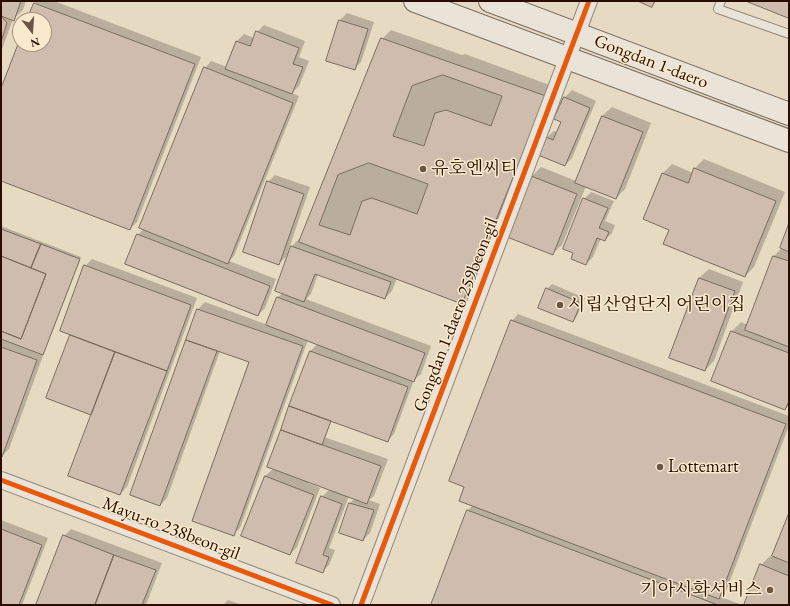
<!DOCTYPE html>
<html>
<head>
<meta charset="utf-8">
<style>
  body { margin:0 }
  #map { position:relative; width:790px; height:606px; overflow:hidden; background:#e7dac2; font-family:"EB Garamond",serif }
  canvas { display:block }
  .frame { position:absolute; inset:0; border:2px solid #2a0d00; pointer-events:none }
  .north { position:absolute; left:12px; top:12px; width:40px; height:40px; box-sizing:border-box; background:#f9eace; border:1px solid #a6927c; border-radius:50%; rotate:163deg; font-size:11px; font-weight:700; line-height:16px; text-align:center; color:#2a0d00 }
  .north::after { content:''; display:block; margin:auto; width:14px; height:18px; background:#6c5544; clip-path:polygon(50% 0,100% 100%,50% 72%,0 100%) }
</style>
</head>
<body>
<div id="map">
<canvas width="790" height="606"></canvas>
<div class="frame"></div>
<div class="north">N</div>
</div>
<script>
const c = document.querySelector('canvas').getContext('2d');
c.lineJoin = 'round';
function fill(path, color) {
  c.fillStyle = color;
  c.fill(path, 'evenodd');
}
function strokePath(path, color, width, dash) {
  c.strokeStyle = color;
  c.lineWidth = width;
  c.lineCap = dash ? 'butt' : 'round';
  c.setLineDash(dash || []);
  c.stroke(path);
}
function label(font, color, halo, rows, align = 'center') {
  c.font = font + ' "EB Garamond","Noto Serif KR",serif';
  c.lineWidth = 3;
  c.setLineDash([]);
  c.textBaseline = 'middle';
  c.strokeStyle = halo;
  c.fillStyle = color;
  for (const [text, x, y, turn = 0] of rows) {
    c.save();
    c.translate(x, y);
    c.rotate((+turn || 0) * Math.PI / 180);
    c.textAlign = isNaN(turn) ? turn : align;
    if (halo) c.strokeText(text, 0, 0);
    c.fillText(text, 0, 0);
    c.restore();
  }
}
const shadow = new Path2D(`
  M1,1H26L23,10L13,19L1,52Z
  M37,1H54L201,57L137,222L130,229L1,180V91L20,42V44H44V20H28L35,3Z
  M347,13L374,22L361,62L354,69L327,60L340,20Z
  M264,25L305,41L299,57L309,61L299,86L292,93L299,96L234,256L229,261L276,279L265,308L258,315L138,235L143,229L205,68L211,61L227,67L237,41L244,34L254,38L257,32Z
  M391,30L462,55L465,54L555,87L471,293L462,302L397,278L392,291L385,298L318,274L311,294L306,299L431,346L421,374L414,380L394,434L387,441L332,416L324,437L388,459L374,496L369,500L380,504L370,533L363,540L340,533L350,503L355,498L349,496L329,548L335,550L329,565L322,572V497L330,489L309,482L308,483L320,488L297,547L290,554L242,535L265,476L273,469L310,351L318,344L308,340L240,528L233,535L251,362L220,351L167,498L160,505L131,494L198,309L205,302L268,325L278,297L283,293L276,290L292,246L299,239L301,240L382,39Z
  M572,90L596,101L572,158L565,165L547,137L554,131L557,132L562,121L556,119L565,97Z
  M612,107L651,123L625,189L616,198L586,186L562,245L552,254L508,236L532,176L541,167L576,181L602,116Z
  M704,159L785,192L754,267L745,276L671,229L645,219L663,173L672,164L693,173L695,168Z
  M275,175L310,187L286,257L279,263L268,182Z
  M591,192L614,201L605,221L615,225L612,233L605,240L601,238L593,257L586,264L584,199Z
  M789,225V405L785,409L712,380L732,331L741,322L748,325L774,256L782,248Z
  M1,226L81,257L44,353L9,449L2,456Z
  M92,259L197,298L127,487L120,494L92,414L47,398L71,335L85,266Z
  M709,269L743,282L714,361L705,370L670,357L699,278Z
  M552,284L585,298L577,316L573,321L547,289Z
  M518,314L789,416V426L726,591L721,597L742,605H432L468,510L473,505L512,321Z
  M789,516V605H745L761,565L770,556L773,557Z
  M1,520L48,538L22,605H1Z
  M71,529L162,563L146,605H37L64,536Z
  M228,600L242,605H223Z`);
const building = new Path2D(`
  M1,1H21L14,21L1,16Z
  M638,1H655L652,7Z
  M746,1H789V18Z
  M34,3L195,64L130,230L1,181V88L20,39V44H44V20H27Z
  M1,16L7,23L1,42Z
  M339,20L368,29L355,70L326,61Z
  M256,31L299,48L293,64L303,67L292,94L225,69L236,41L250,46Z
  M381,38L546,96L462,304L299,242Z
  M204,67L293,103L228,264L139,228Z
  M443,75L502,96L491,126L446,110L435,113L424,146L393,136L412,86Z
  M564,97L590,108L565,166L538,155L546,137L553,140L561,122L554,119Z
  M602,116L643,132L616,199L575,183Z
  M369,163L428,184L417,214L372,198L362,201L350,235L319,225L338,175Z
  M694,168L776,201L745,277L663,244L669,230L643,219L662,173L688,183Z
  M531,176L577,194L553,255L507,237Z
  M267,181L304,194L279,265L243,252Z
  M583,198L608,208L599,228L609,232L605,241L597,238L586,265L571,259L573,253L563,249Z
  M789,223V252L780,248Z
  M1,229L41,244L31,268L1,256Z
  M137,234L270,286L258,316L125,264Z
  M41,244L80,259L43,355L1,339V331L21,339L46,274L31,268Z
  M291,246L391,282L385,299L315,274L304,302L275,291Z
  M1,256L46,274L21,339L1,331Z
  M773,256L789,261V347L745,330Z
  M84,265L191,305L167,371L60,331Z
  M699,278L735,291L705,371L669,358Z
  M546,288L581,303L573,322L538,308Z
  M277,297L425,353L414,382L266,325Z
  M197,309L303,346L234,536L192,521L249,362L186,340Z
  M511,320L786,424L719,599L459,501L464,487L449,481Z
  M731,331L789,353V401L785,410L711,381Z
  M70,335L115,352L91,415L46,398Z
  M186,340L217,351L160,506L130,495Z
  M1,347L37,360L2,457L1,456Z
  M310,351L408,387L388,442L289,406Z
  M115,352L167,371L120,495L68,476Z
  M289,406L331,421L322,445L281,430Z
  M281,430L381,466L367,504L267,467Z
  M265,476L314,495L290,555L241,536Z
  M321,496L342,504L323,555L329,557L323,573L296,563Z
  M349,503L374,510L363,541L339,533Z
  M467,510L718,605H431Z
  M789,513V563L772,556Z
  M1,529L42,545L19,605H1Z
  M63,535L114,555L95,605H36Z
  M114,555L156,570L142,605H95Z
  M760,564L789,576V605H744Z`);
const service = new Path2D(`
  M721,1L718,9L789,34`);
const minor = new Path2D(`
  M1,480L332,605
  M361,605L589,1`);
const secondary = new Path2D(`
  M415,1L789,141
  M490,1L789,114`);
const cycleway = new Path2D(`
  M1,480L332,605
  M361,605L589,1`);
const markers = [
  [423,169,4,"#6c5544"],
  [560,305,4,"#6c5544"],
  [660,467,4,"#6c5544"],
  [770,590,4,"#6c5544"]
];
const streetNames = [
  ["Gongdan 1-daero",651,62,21],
  ["Gongdan 1-daero 259beon-gil",456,315,-69],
  ["Mayu-ro 238beon-gil",171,529,21]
];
const poiNames = [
  ["유호엔씨티",431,169],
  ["시립산업단지 어린이집",568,305],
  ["Lottemart",668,467],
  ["기아시화서비스",762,590,"right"]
];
fill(shadow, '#0003');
fill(building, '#cebcac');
strokePath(building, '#776c5f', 1);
strokePath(service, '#928879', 10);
strokePath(minor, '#928879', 18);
strokePath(secondary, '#776c5f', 24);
strokePath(service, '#eae4d8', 8);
strokePath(minor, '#eae4d8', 16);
strokePath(secondary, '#eae4d8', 22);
strokePath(cycleway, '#e8590c', 5);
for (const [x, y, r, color] of markers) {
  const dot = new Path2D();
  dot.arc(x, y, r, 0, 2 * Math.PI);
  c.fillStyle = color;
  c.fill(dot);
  strokePath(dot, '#f9eace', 1.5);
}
label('18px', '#2a0d00', '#f9eace', streetNames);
label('18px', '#2a0d00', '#f9eace', poiNames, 'left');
</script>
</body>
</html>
